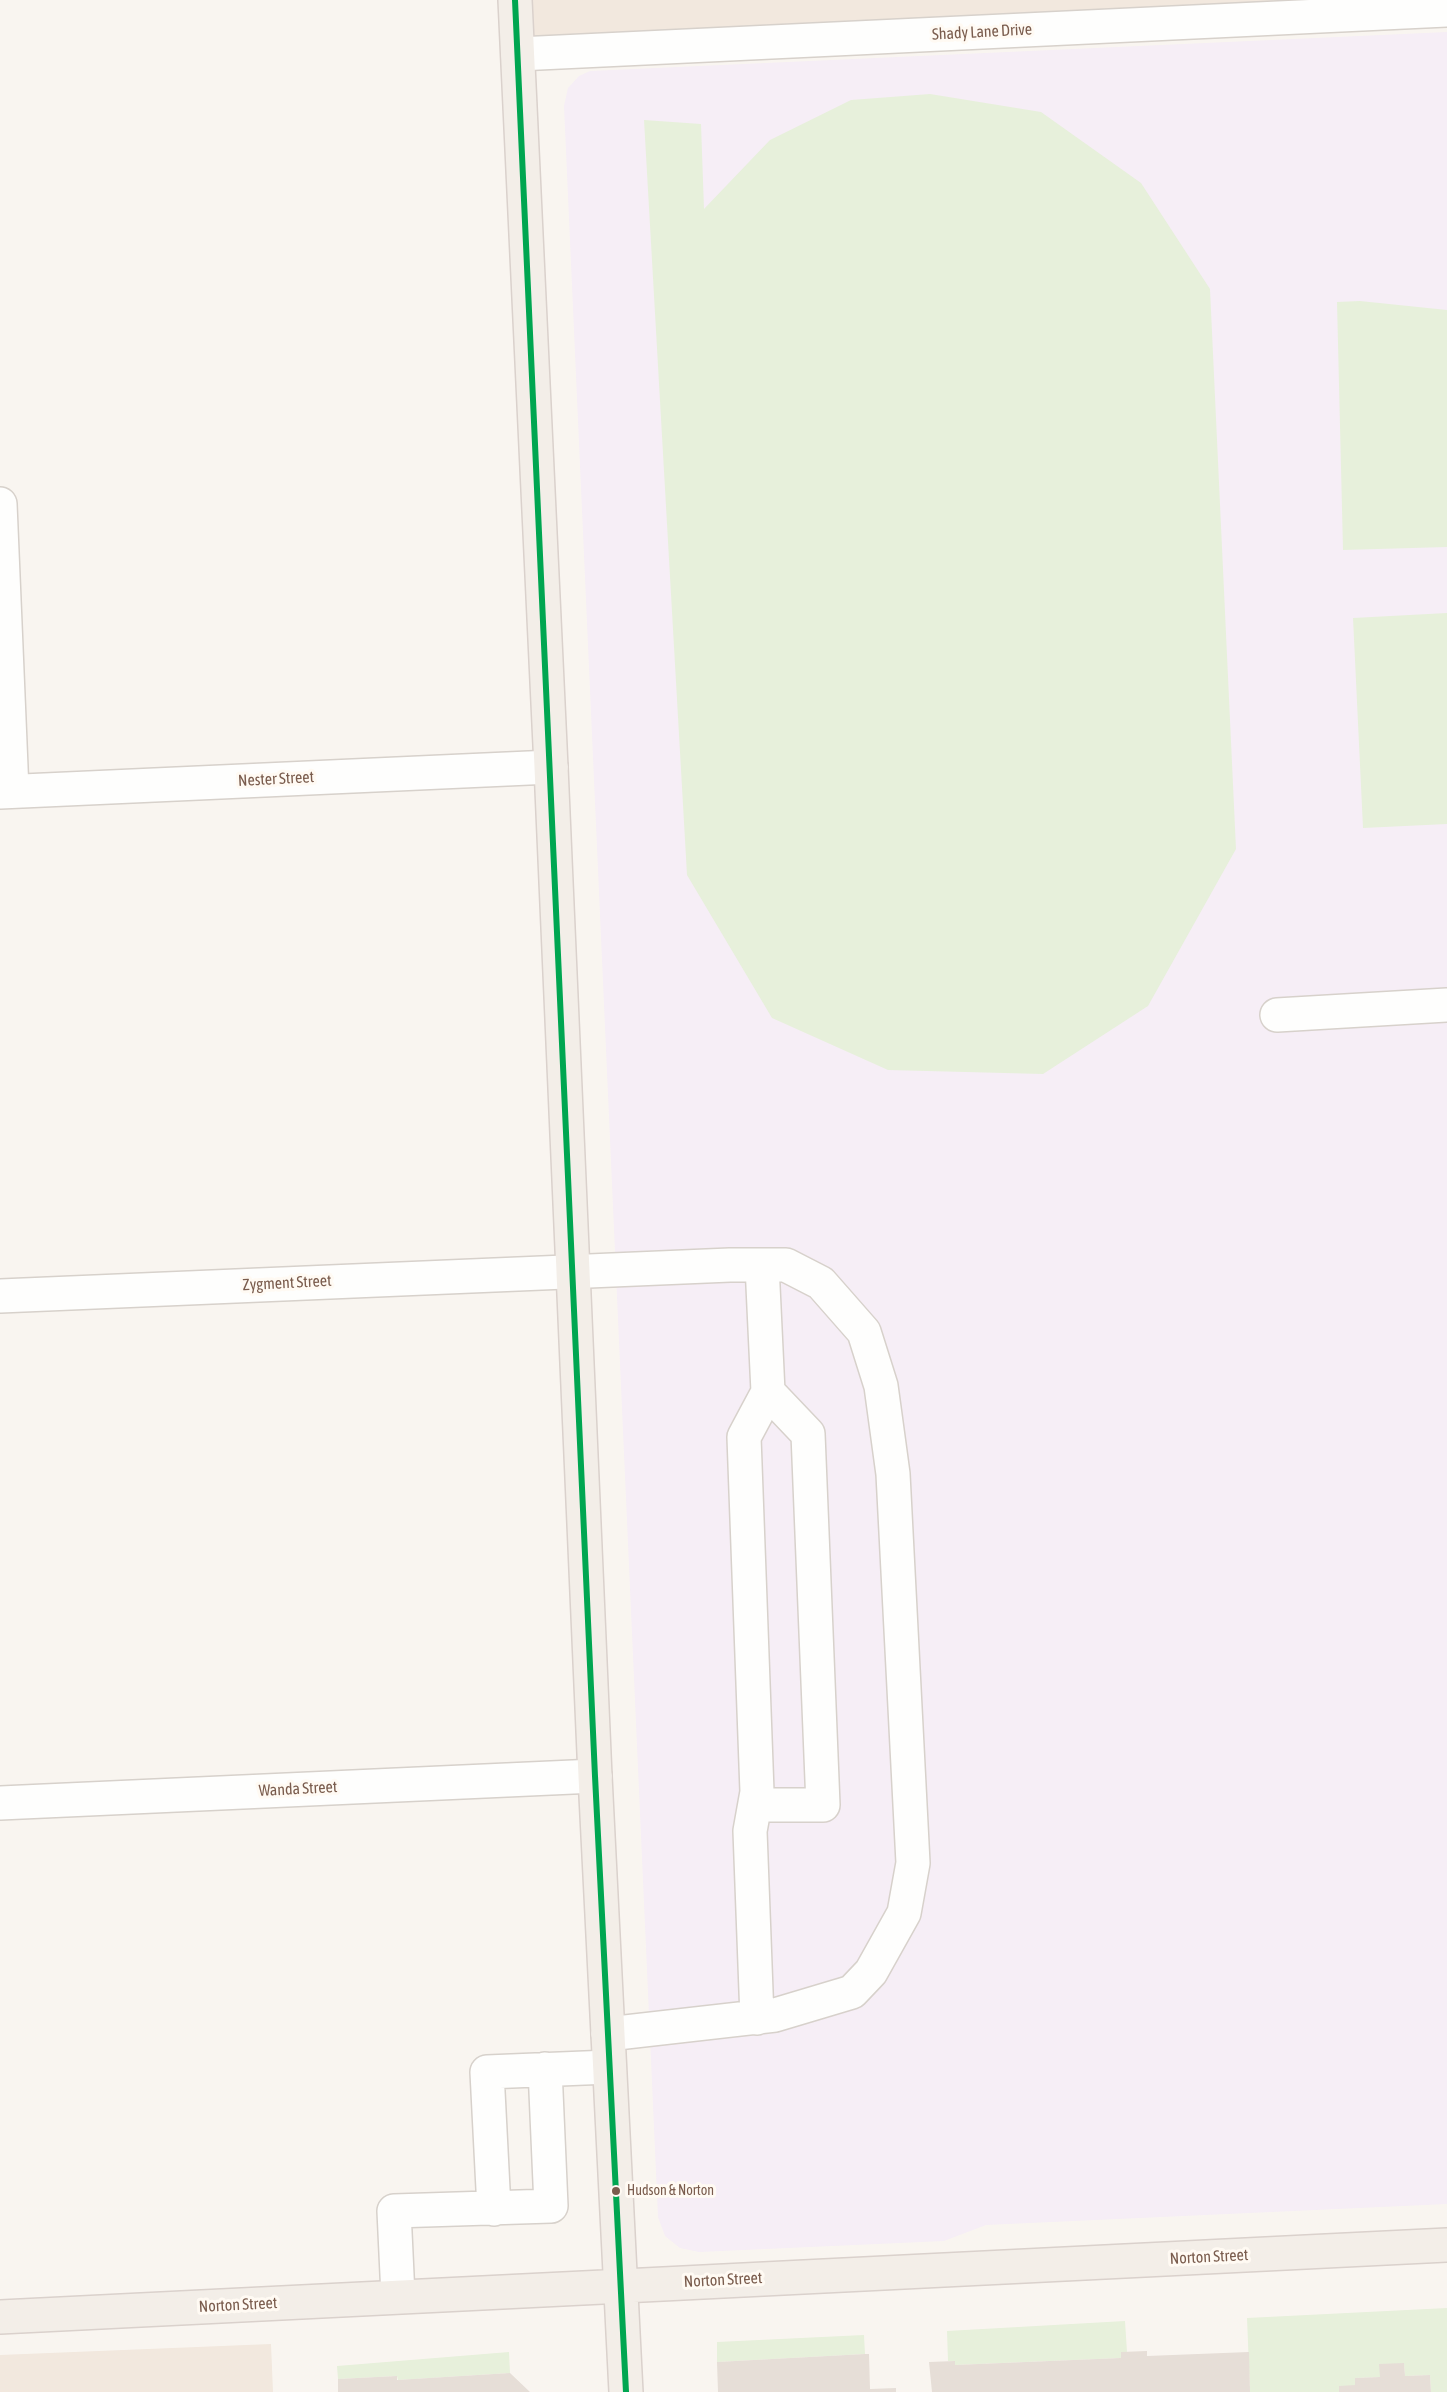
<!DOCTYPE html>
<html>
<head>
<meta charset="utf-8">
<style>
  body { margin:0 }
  canvas { display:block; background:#f9f5f0 }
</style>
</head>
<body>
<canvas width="1447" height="2392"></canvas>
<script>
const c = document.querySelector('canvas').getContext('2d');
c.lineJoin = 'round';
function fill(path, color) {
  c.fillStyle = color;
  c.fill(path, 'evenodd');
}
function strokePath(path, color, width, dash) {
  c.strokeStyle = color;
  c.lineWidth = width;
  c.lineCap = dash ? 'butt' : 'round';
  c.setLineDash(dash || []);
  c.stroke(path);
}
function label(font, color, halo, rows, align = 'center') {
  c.font = font + ' "Asap Condensed",sans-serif';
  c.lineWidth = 6;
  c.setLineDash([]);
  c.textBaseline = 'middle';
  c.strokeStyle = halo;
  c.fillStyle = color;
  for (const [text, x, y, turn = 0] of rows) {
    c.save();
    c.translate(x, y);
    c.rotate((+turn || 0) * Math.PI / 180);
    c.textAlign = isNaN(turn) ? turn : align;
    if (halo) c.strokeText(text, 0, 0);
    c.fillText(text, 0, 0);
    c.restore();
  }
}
const residential = new Path2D(`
  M515,0H1447L518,54Z
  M271,2344L273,2392H0V2355Z`);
const education = new Path2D(`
  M1447,32V2204L986,2225L944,2241L699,2252L680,2248L665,2236L658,2217L564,106L568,88L579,76L590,71Z`);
const green = new Path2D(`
  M930,94L1041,112L1141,183L1210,289L1236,849L1148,1006L1043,1074L888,1070L772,1018L687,875L644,120L701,124L704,209L770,140L851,100Z
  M1360,301L1447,310V547L1343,550L1337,302Z
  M1447,613V824L1363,828L1353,618Z
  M1447,2308V2392H1431L1430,2375L1405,2376L1404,2363L1380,2377L1355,2378V2385L1339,2392H1250L1247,2318Z
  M1125,2321L1127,2352L1121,2358L955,2365L954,2361H948L947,2331Z
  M864,2335L865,2354L717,2362V2342Z
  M509,2352L510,2373L398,2380L397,2376L338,2379L337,2366Z`);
const building = new Path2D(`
  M1147,2351V2356L1249,2352L1250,2392H932L929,2362L955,2361V2365L1121,2358V2352Z
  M865,2354H869L870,2389L896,2388V2392H718L717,2362Z
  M1404,2363L1405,2376L1430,2375L1431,2392H1339V2386L1355,2385V2378L1380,2377L1379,2364Z
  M510,2373L530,2392H338V2379L397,2376V2380Z`);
const minor = new Path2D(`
  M518,54L1447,10
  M0,504L12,791
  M0,792L551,767
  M1277,1015L1447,1005
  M0,1296L730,1265H786L821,1283L864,1332L881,1386L893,1474L913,1863L904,1913L871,1972L852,1992L775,2015L608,2034
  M0,1803L595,1776
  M755,1805H823L808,1434L768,1392
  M757,2018L750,1831L757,1792L744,1437L768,1392L762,1265
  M494,2209L487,2072L609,2067
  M398,2296L394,2211L551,2206L545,2069`);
const major = new Path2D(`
  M515,0L551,767L595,1776L626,2392
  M0,2317L1447,2245`);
const bus1 = new Path2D(`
  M515,0L595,1776L626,2392`);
const markers = [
  [616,2191,5,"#7a5c4d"]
];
const busNames = [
  ["Hudson & Norton",627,2191]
];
const streetNames = [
  ["Shady Lane Drive",982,32,-3],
  ["Nester Street",276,779,-3],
  ["Zygment Street",287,1283,-3],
  ["Wanda Street",298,1789,-3],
  ["Norton Street",1209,2257,-3],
  ["Norton Street",723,2280,-3],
  ["Norton Street",238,2305,-3]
];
fill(residential, '#f2e8de');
fill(education, '#f6eef6');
fill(green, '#e7f0db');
fill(building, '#e6ded7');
strokePath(minor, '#d7d1cb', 36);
strokePath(major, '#dad1cc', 36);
strokePath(minor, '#fefefd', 33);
strokePath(major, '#f3eee8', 33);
strokePath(bus1, '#00a651', 6);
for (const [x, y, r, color] of markers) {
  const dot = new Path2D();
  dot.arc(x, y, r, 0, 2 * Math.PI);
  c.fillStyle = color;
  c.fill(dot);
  strokePath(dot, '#fffaf3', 2);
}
label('14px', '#7a5c4d', '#fffaf3', busNames, 'left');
label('16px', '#7a5c4d', '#fffaf3', streetNames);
</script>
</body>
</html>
